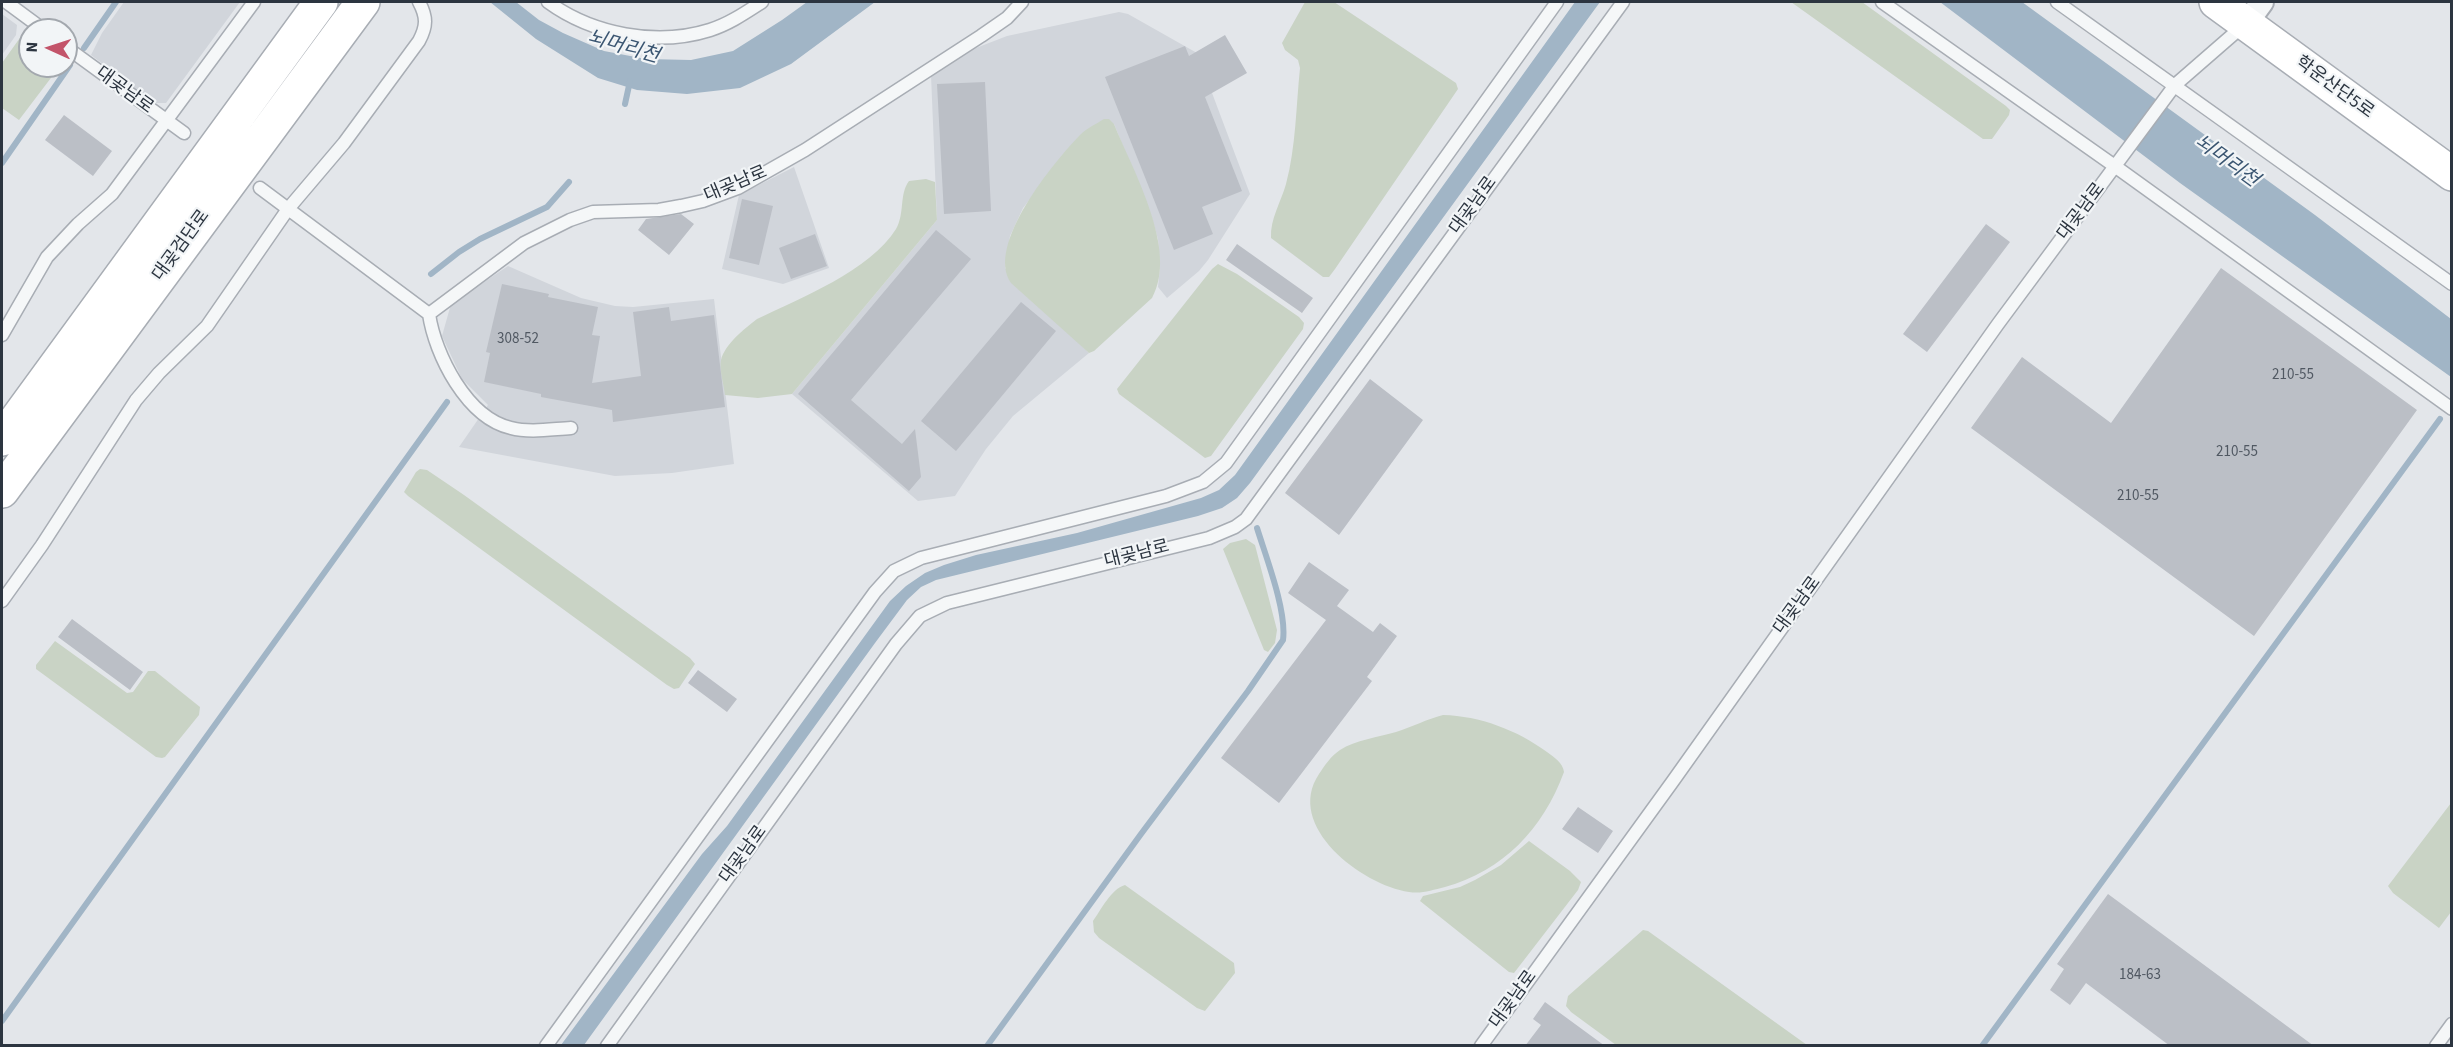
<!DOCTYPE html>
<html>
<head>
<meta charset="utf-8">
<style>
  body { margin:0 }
  #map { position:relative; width:2453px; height:1047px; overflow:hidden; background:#e3e6ea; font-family:"Source Sans 3",sans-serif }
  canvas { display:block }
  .frame { position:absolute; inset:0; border:3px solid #2c3540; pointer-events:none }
  .north { position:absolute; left:18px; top:18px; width:60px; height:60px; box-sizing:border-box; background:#f2f5f7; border:2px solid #a3a8ae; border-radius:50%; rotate:273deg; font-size:16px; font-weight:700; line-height:24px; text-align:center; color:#2c3540 }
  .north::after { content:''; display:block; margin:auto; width:21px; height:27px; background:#c3546a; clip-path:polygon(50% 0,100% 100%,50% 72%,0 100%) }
</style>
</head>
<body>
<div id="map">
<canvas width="2453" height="1047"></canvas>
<div class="frame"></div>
<div class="north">N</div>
</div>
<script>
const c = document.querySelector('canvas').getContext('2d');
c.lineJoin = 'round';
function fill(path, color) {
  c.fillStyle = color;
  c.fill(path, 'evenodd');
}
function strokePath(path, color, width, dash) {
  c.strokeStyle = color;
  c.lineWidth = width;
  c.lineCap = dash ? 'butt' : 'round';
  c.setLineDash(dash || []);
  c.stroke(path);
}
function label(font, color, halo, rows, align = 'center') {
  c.font = font + ' "Source Sans 3","Noto Sans KR",sans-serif';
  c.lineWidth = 4.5;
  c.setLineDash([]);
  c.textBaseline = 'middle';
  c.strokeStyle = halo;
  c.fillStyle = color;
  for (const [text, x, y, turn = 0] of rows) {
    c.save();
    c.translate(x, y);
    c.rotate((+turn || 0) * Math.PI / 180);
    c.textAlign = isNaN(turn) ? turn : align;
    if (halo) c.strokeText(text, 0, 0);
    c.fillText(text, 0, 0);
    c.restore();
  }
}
const built = new Path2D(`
  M124,2H240L166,103H156L146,97L91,55L102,33Z
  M1119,12L1128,14L1197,53L1250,194L1208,260L1199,271L1167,298L1158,287L1160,267L1158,239L1151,215L1114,124L1081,135L1023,208L1010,236L1005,268L1089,353L1013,416L986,449L955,496L918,501L792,394L937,220L931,75L976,48L1007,36Z
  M2,14L17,25L16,35L2,55Z
  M794,167L829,268L783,284L722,269L739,195Z
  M508,266L581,298L615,306L633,307L714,299L734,464L672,473L615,476L459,447L488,405L462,379L442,336L451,304Z`);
const green = new Path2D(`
  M1305,2H1334L1456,83L1458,89L1335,269L1329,277H1323L1271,238C1270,219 1281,202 1286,184C1296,147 1296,106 1300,68L1298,60L1285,50L1282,43Z
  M1791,2H1862L2006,106L2010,110L2009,115L1992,139H1983Z
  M22,35L30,39V66H60L19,120L2,108V63Z
  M1104,119H1109L1114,124C1133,171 1179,250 1152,298L1094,351L1089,353L1011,283C985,245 1054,162 1080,135C1087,128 1096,124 1104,119Z
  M926,179L935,182L937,220L792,394L758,398L725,395C724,385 719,369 721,360C725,344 744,329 757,319C799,299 871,270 896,229C905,214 899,194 909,181Z
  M1218,264L1237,274L1299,317L1304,323L1303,329L1211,456L1205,458L1119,394L1117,389L1212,269Z
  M420,469L427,470L464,495L690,658L695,664L679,688L674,689L667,685L408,496L404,492L416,472Z
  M1246,539L1255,545L1277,630L1275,643L1268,652L1264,650L1223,549L1230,543Z
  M55,641L127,693L133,692L148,671H155L200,707L199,715L165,757L162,758L156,757L36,669V665Z
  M1443,715C1480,716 1517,730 1547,752C1554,757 1563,763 1564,772C1543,829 1503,871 1445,887C1432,890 1422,894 1409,892C1362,885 1284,826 1319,774C1325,765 1331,756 1340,750C1355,740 1379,737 1396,732C1412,727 1427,719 1443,715Z
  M2451,803V912L2439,928L2393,893L2388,886Z
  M1529,841L1570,871L1581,882L1578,890L1514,973L1509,972L1420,901L1423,896L1460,887L1475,880L1501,865Z
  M1125,885L1234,963L1235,973L1205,1011L1197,1008L1099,938L1094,932L1093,921C1101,910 1111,889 1125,885Z
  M1643,930L1648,931L1807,1045H1616L1571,1012L1566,1006L1568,996Z`);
const water = new Path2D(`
  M490,2H516L539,20L563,33L604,51L646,59L691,60L733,51L782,20L807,2H875L791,64L740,88L687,94L637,90L598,78L536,39Z
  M1575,2H1600L1250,483L1237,498L1222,508L1198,516L936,580L921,587L907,600L875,643L584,1045H561L702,854L727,826L890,601L906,586L925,573L944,565L976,555L1077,533L1201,498L1219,490L1235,475Z
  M1940,2H2022L2315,215L2451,319V377L2180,183Z`);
const stream = new Path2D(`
  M84,48L116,2
  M625,104L630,81
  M2,163L70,65
  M431,274L459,252L480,239L547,207L569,182
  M2,1021L447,402
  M987,1046L1141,834L1248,691L1283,640C1287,611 1266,557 1257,528
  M1982,1046L2440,419`);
const building = new Path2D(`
  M1225,35L1247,73L1205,97L1242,191L1202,207L1213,234L1174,250L1105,77L1185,46L1189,56Z
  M985,82L991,211L944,214L937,84Z
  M64,115L112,151L93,176L45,140Z
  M742,199L773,206L759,265L729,258Z
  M681,214L694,224L669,255L638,230L646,219Z
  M1986,224L2010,242L1927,352L1903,334Z
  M936,230L971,259L851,400L902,444L915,429L921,477L909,491L798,394Z
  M815,234L827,266L791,279L779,248Z
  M1237,244L1313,298L1302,313L1226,260Z
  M2221,268L2417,410L2254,636L1971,428L2022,357L2111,423Z
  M502,284L549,294L548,297L598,307L592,335L600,336L592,383L641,376L633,312L669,307L671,321L714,315L725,407L613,422L612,410L541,397V394L484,382L490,353L486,352Z
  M1021,302L1056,331L956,451L921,421Z
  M1370,379L1423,420L1339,535L1285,493Z
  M1309,562L1349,590L1337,606L1373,632L1380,623L1397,636L1367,677L1372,681L1279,803L1221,758L1326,620L1288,593Z
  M72,619L143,672L130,690L58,637Z
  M698,670L737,699L727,712L688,683Z
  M1578,807L1613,831L1598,853L1562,829Z
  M2108,894L2314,1046H2170L2086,983L2070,1005L2050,990L2064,969L2057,964Z
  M1545,1002L1605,1046H1525L1541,1025L1533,1019Z`);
const lane = new Path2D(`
  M6,2L44,30
  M548,2C592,34 656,47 710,30C729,24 745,13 762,2
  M1882,2L2116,167L2452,409
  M2057,2L2452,284
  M66,47L184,133
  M260,188L429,314C435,355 467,418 511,428C530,433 552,429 571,428
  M429,314L524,243L570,220L593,212L659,210L681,206L703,201L738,188L805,150L981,36L1007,18L1022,2
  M2,335L47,257L78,224L112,194L254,2
  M2,601L42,545L136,400L159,373L207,326L288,209L344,143L419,41C427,26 427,17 419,2
  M546,1046L875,592L894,571L921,558L1166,496L1203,482L1226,463L1557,2
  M607,1046L896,644L920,616L947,603L1209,538L1235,527L1246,519L1623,2
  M1481,1046L1673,781L1998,324L2175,85L2244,25
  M2436,1046L2452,1024`);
const street = new Path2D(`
  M2246,24L2262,2`);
const secondary = new Path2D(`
  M2216,2L2452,174
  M2,439L321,2
  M2,491L363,2`);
const numberNames = [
  ["308-52",518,340],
  ["210-55",2293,376],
  ["210-55",2237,453],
  ["210-55",2138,497],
  ["184-63",2140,976]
];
const streetNames = [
  ["학운산단5로",2334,88,36],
  ["대곶남로",124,91,36],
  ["대곶남로",736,185,-23],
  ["대곶남로",1474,206,-54],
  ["대곶남로",2082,212,-53],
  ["대곶검단로",182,246,-54],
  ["대곶남로",1137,555,-14],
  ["대곶남로",1798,606,-54],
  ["대곶남로",744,855,-54],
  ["대곶남로",1514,1000,-54]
];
const waterNames = [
  ["뇌머리천",623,48,16],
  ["뇌머리천",2226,162,36]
];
fill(built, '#d1d5db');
fill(green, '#c9d3c5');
fill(water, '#a1b5c6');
strokePath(stream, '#a1b5c6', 6);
fill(building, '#bbbfc6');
strokePath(lane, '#a8adb4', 15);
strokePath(street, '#a8adb4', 26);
strokePath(secondary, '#a8adb4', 36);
strokePath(lane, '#f5f7f8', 12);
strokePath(street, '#f5f7f8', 22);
strokePath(secondary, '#fff', 33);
label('15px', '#505862', null, numberNames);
label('18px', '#2c3540', '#f2f5f7', streetNames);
label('italic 20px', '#3a5571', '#f2f5f7', waterNames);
</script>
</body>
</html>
